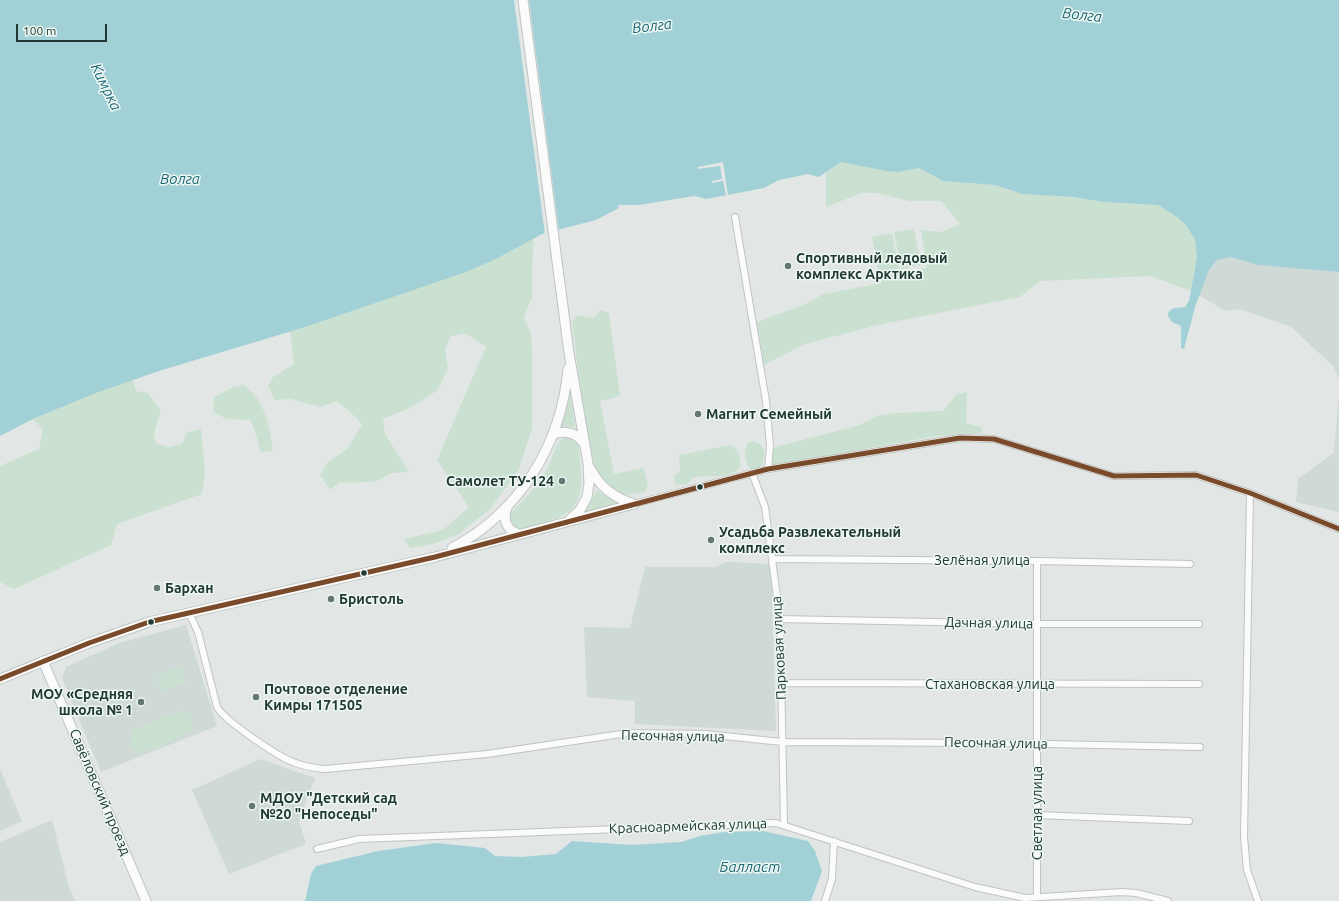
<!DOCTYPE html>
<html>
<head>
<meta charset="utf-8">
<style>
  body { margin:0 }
  #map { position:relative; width:1339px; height:901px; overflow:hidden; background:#e2e7e5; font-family:Ubuntu,sans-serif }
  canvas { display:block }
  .scale { position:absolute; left:16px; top:24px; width:91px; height:18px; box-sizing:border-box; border:2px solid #203a33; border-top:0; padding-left:5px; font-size:12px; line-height:14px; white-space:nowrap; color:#203a33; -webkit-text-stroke:3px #eff7f3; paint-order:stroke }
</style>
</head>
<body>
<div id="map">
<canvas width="1339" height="901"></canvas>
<div class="scale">100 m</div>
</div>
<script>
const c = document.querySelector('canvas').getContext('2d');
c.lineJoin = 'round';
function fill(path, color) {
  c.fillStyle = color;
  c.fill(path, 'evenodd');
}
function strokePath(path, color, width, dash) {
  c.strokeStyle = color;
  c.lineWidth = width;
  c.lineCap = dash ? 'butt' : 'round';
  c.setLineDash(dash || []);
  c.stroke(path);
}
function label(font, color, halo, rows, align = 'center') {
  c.font = font + ' Ubuntu,sans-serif';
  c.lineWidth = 3;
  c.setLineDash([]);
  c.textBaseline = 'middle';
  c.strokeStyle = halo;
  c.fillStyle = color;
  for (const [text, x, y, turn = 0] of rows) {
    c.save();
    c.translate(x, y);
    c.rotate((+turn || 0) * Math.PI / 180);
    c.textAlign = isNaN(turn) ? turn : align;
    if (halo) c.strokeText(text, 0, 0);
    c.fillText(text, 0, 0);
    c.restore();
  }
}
const built = new Path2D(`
  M1223,257H1230L1258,265L1339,272V380L1334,367L1291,327L1240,309L1225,311L1199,295L1209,270L1217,260Z
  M1339,395V512L1296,502L1298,479L1334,453Z
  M727,562L771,564L776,731L635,724V701L587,697L584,627L630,628L645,567H715Z
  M186,625L217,726L101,772L62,678L66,667L119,643Z
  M260,759L315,778L299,821L306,844L229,874L192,790Z
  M0,769L22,821L0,831Z
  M52,820L69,887L75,901H0V842Z`);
const green = new Path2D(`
  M841,162L919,168L936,178L955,182L995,185L1014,192L1074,197L1103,202L1158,205L1177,217L1186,225L1195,240L1197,257L1191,291L1150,276L1040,281L1020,297L882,324L805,344L764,365L757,322L808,303L823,294L882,283L881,277L927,268L921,230L941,232L960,224L941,201H910L876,193H862L826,207V173Z
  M914,229L921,265L901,269L894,232Z
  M892,233L899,270L879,274L872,237Z
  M534,238L532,270V297L524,318L531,334L532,351V428L519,469L491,508L459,534L433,544L410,548L404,539L443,530L469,507L437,460L486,347L465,333L451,336L445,350L448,368L438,390L410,408L383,419L385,434L409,472L392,473L377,481L352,483L340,482L330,490L320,475L328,462L347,449L362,425L358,419L337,401L321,407L290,399L275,400L268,386L273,377L294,364L290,331L498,258Z
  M600,310L609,313L620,396L600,401L614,474L644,468L648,486L644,492L627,495L618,492L605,481L591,463L587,444L572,321L577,315L594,318Z
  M133,380L136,391L148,393L161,411L154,433L156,444L169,447L182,444L187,432L201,429L205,474L202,494L117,524L111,545L14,589L0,582V466L39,449L43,430L33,419L96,393Z
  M244,385C265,400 270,427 273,451L261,452L254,428L250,420L227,419L214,413L213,398L233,387Z
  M570,385L575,427L561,426Z
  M967,392L966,423L982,427V433L936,436L771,466L772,448L860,425L877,416L895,413L943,411L957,394Z
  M568,436L578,443C587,510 580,514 517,530C510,526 508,522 510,514C523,500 538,486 547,469C554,457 554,440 568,436Z
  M752,441C769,443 768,466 754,471C745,466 742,451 748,443Z
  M730,445C737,449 739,452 740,460C743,481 708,475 694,477L687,484L676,485L673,475L680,472L679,455Z
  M597,491L621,504L582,514Z
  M179,667L185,682L162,691L156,677Z
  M180,711L187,712L192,717V728L187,733C175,739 139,762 131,745C129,740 131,735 134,730Z`);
const water = new Path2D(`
  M0,0H1339V272L1258,265L1230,257L1217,260L1209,270L1195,307L1184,349L1181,348V326L1172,322L1168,316C1168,307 1177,308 1185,307L1189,301L1197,257L1195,240L1186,225L1177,217L1158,205L1103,202L1074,197L1022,194L995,185L943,181L919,168L898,172L887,171L841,162L819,177L808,174L779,180L764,188L706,199L694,196L639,205H618L619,208L596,220L542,234L498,258L466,272L302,328L162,370L96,393L33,419L0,436Z
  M763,831L808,841L815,851L822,871L811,901H305L311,874L316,866L378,851L436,843L485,848L495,856L522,857L556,854L572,841L632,845L681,842L700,836L724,832Z`);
const pier = new Path2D(`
  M514,0H529L559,231L545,235Z
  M723,162L728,195H726L723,181L712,183V181L722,179L720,166L698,169V167Z`);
const street = new Path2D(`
  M735,217L766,401L770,446L768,469
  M752,473L765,507L780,619L784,825
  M1250,493L1244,837L1247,870L1258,901
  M634,504L768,469L960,438L994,439L1114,476L1196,475L1250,493L1339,529
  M773,559L1037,561L1190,564
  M1037,561V897
  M189,613L198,632L217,707C225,721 271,751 286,759C298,765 312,768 325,769L487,754L628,733L705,734L782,742L996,743L1200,747
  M780,619L1037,624H1199
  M782,683L1199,684
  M1037,815L1189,821
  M317,849L359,839L776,823L975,887L1025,898L1122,892L1136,893L1168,901
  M825,901L832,879L834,841`);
const secondary = new Path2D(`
  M523,0L569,353L588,463L589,484L587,497L580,510L570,519
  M554,434C565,430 576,433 583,442
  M590,468C599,486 614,498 634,504
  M507,508C502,519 507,531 519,534
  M452,548C520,512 561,445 568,369
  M43,661L146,901
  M0,679L89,643L149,622L435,557L634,504`);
const bus1 = new Path2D(`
  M0,679L89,643L149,622L435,557L768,469L960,438L994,439L1114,476L1196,475L1250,493L1339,529`);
const markers = [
  [788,266,4,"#647771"],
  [698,414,4,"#647771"],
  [562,481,4,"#647771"],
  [700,487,3.5,"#203a33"],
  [711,540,4,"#647771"],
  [364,573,3.5,"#203a33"],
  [157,588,4,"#647771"],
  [331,599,4,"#647771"],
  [151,622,3.5,"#203a33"],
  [256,697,4,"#647771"],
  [141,702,4,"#647771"],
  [252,806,4,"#647771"]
];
const poiNames = [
  ["Спортивный ледовый",796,258],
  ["комплекс Арктика",796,274],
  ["Магнит Семейный",706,414],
  ["Самолет ТУ-124",554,481,"right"],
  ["Усадьба Развлекательный",719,532],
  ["комплекс",719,548],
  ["Бархан",165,588],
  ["Бристоль",339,599],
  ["Почтовое отделение",264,689],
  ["Кимры 171505",264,705],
  ["МОУ «Средняя",133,694,"right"],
  ["школа № 1",133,710,"right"],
  ["МДОУ \"Детский сад",260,798],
  ["№20 \"Непоседы\"",260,814]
];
const streetNames = [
  ["Зелёная улица",982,560],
  ["Дачная улица",989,623,1],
  ["Парковая улица",779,648,-93],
  ["Стахановская улица",990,684],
  ["Песочная улица",673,736,1],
  ["Песочная улица",996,743,1],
  ["Савёловский проезд",100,792,67],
  ["Светлая улица",1037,813,-90],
  ["Красноармейская улица",688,826,-2]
];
const waterNames = [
  ["Волга",1082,15,6],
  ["Волга",652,26,-7],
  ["Кимрка",106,87,64],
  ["Волга",180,179],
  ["Балласт",750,867]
];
fill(built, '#cfd9d5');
fill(green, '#cae1d1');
fill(water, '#a1d0d7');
fill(pier, '#e2e7e5');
strokePath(street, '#bfc4c2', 8);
strokePath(secondary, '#bec5c2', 11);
strokePath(street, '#fbfbfb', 6);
strokePath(secondary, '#fbfbfb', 9);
strokePath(bus1, '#7a4b2a', 5);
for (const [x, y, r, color] of markers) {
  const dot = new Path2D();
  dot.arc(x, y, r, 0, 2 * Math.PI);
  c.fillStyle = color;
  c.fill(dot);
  strokePath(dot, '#eff7f3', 1.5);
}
label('bold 14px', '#203a33', '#eff7f3', poiNames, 'left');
label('14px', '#203a33', '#eff7f3', streetNames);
label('italic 15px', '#1a6876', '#eff7f3', waterNames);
</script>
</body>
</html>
